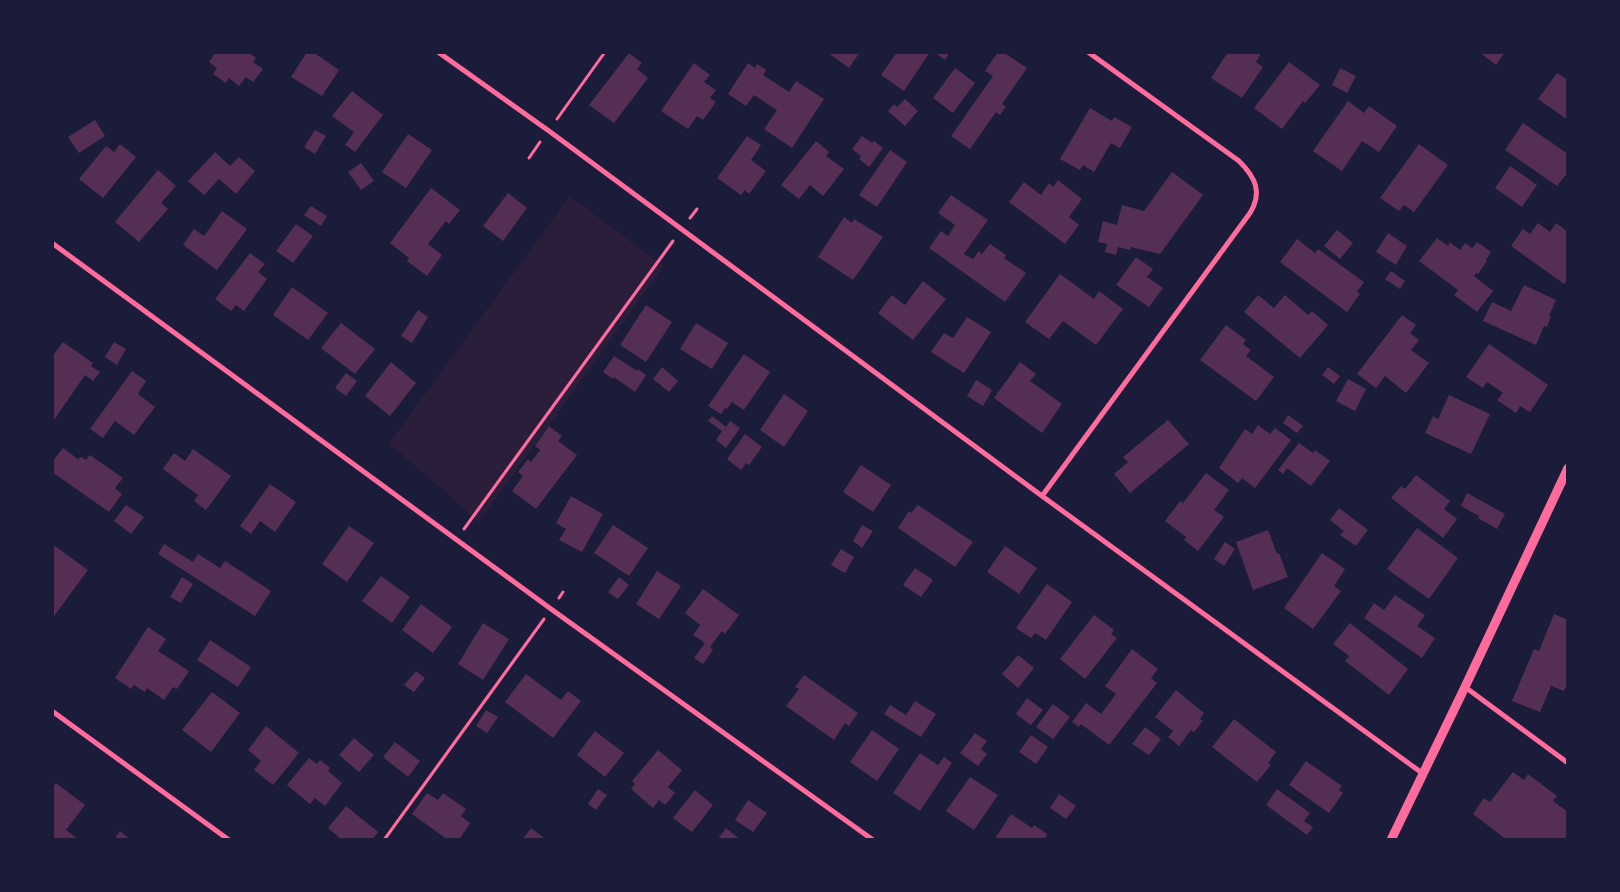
<!DOCTYPE html>
<html>
<head>
<meta charset="utf-8">
<style>
  body { margin:0 }
  #map { position:relative; width:1620px; height:892px; overflow:hidden; background:#1b1b3a; font-family:"Exo 2",sans-serif }
  canvas { display:block }
  .frame { position:absolute; inset:0; border:54px solid #1b1b3a; pointer-events:none }
</style>
</head>
<body>
<div id="map">
<canvas width="1620" height="892"></canvas>
<div class="frame"></div>
</div>
<script>
const c = document.querySelector('canvas').getContext('2d');
c.lineJoin = 'round';
function fill(path, color) {
  c.fillStyle = color;
  c.fill(path, 'evenodd');
}
function strokePath(path, color, width, dash) {
  c.strokeStyle = color;
  c.lineWidth = width;
  c.lineCap = dash ? 'butt' : 'round';
  c.setLineDash(dash || []);
  c.stroke(path);
}
const green = new Path2D(`
  M570,196L664,266L479,522L389,443Z`);
const building = new Path2D(`
  M216,52H248L256,58L253,62L263,69L253,82L246,77L239,86L229,78L226,83L213,74L217,68L209,62Z
  M307,52H313L339,70L322,96L291,77Z
  M827,52H860L849,68Z
  M897,52H930L904,91L881,75Z
  M934,52H950L945,60Z
  M998,52H1003L1027,68L1002,104L1006,107L1000,115L996,112L970,149L951,136L993,76L985,71Z
  M1228,52H1262L1256,62L1263,67L1242,98L1211,78Z
  M1479,52H1505L1496,65Z
  M629,53L642,63L637,69L648,78L614,123L589,105Z
  M1289,62L1320,85L1305,103L1303,101L1282,129L1254,108Z
  M694,63L710,75L704,82L716,90L710,98L716,102L703,120L697,116L688,129L661,111Z
  M748,63L755,68L757,64L766,70L763,75L789,92L796,81L824,99L792,148L764,129L777,110L754,95L746,106L728,94Z
  M955,68L975,83L953,113L933,98Z
  M1340,68L1356,76L1347,93L1332,85Z
  M1557,73L1568,80V120L1538,99Z
  M352,91L383,115L355,152L345,145L354,132L332,116Z
  M905,99L918,111L905,126L888,111L894,104L897,107Z
  M1348,101L1364,113L1369,106L1397,126L1379,152L1362,141L1342,171L1313,151Z
  M1090,108L1112,121L1114,117L1132,127L1120,148L1111,143L1094,172L1083,165L1080,170L1060,159Z
  M95,120L105,136L79,153L68,137Z
  M1523,123L1568,154V172L1557,186L1505,150Z
  M315,130L326,136L315,154L304,147Z
  M408,134L432,150L406,188L382,172Z
  M747,136L761,145L751,160L766,171L749,194L745,190L741,195L717,178Z
  M862,136L872,143L874,141L883,148L869,167L859,159L861,156L852,149Z
  M816,141L829,152L826,156L844,169L823,196L810,185L799,199L781,185Z
  M120,144L136,157L103,198L79,179L106,146L114,152Z
  M1419,144L1448,165L1414,212L1404,205L1399,211L1380,198Z
  M890,150L907,162L877,207L859,195Z
  M215,152L230,166L239,157L255,171L236,194L219,179L204,195L188,181Z
  M361,163L374,181L361,190L348,172Z
  M1510,166L1537,185L1522,207L1495,188Z
  M158,170L176,186L161,203L168,209L139,242L115,222Z
  M1172,172L1203,195L1160,254L1131,247L1130,250L1118,247L1116,255L1105,252L1107,244L1098,242L1103,221L1117,225L1122,205L1144,211Z
  M1058,180L1082,199L1069,217L1079,225L1065,244L1009,202L1024,182L1041,195L1049,183L1053,187Z
  M431,188L460,210L449,224L446,221L428,244L442,255L427,276L407,261L409,258L390,243Z
  M508,193L527,208L503,241L483,226Z
  M951,195L988,220L964,254L973,259L979,251L982,254L990,244L1006,255L1004,258L1026,273L1005,302L929,248L941,231L948,236L955,225L938,213Z
  M311,206L327,216L321,226L304,215Z
  M222,211L247,229L217,270L183,245L194,229L204,236Z
  M844,217L852,223L854,219L883,237L853,280L818,257Z
  M1538,223L1550,232L1556,223L1568,232V279L1564,284L1511,246L1523,229L1530,234Z
  M296,224L313,236L293,263L276,251Z
  M1337,230L1353,243L1340,259L1324,246Z
  M1388,233L1407,246L1396,265L1376,252Z
  M1437,238L1448,246L1450,242L1460,250L1465,243L1472,248L1477,242L1491,252L1486,260L1487,261L1478,274L1476,273L1474,276L1493,291L1477,312L1454,295L1458,290L1419,261Z
  M1297,239L1315,253L1318,249L1364,282L1357,292L1360,294L1347,312L1280,262Z
  M250,253L265,264L258,272L267,279L244,311L236,305L231,311L215,299Z
  M1136,257L1153,269L1147,277L1163,288L1149,307L1116,285Z
  M1391,271L1405,281L1400,289L1385,279Z
  M1060,274L1094,299L1099,291L1123,309L1096,345L1063,321L1049,339L1025,322Z
  M923,281L946,299L913,340L878,313L892,295L905,305Z
  M1524,285L1556,300L1549,316L1551,317L1547,327L1544,326L1536,345L1483,321L1492,302L1511,311Z
  M292,287L328,313L308,340L273,315Z
  M1258,295L1274,308L1285,295L1308,315L1312,311L1328,325L1300,358L1244,312Z
  M646,305L672,322L646,362L620,345Z
  M418,310L428,317L412,343L401,336Z
  M1402,315L1416,325L1410,333L1419,340L1411,350L1429,363L1406,393L1385,376L1376,388L1357,374Z
  M967,317L991,332L964,373L931,352L944,333L953,338Z
  M341,323L375,349L355,374L321,348Z
  M696,323L728,343L712,369L680,349Z
  M1226,325L1246,340L1243,344L1251,350L1246,356L1274,377L1256,401L1200,360Z
  M63,342L93,363L91,366L100,372L93,381L85,375L54,420L52,419V357Z
  M114,342L126,349L117,365L105,357Z
  M1489,344L1548,385L1530,412L1520,406L1516,413L1497,400L1503,393L1487,382L1483,388L1466,377Z
  M744,354L770,372L744,410L732,402L727,409L725,408L721,414L708,406Z
  M614,356L637,371L638,369L646,375L635,392L614,377L613,379L603,372Z
  M391,362L416,383L390,416L365,396Z
  M1020,362L1036,374L1030,381L1062,404L1042,433L994,398Z
  M662,367L678,381L669,392L653,379Z
  M1328,367L1340,376L1334,384L1322,375Z
  M132,371L146,381L138,394L155,407L134,435L115,421L103,438L90,429Z
  M346,373L357,381L346,396L335,388Z
  M1348,379L1366,389L1355,411L1336,401Z
  M976,380L992,390L983,406L967,396Z
  M784,394L808,411L784,447L760,430Z
  M1449,395L1490,414L1471,454L1425,433L1433,416L1438,419Z
  M1288,415L1303,426L1297,433L1283,423Z
  M712,416L726,427L730,421L740,428L726,448L716,440L722,431L708,421Z
  M1168,420L1189,444L1130,493L1114,474L1128,462L1123,457Z
  M1258,425L1270,434L1275,428L1291,440L1255,488L1242,478L1238,483L1219,468L1245,429L1252,434Z
  M549,426L562,436L558,441L577,455L536,509L512,491L523,476L518,472L528,459L531,462L540,450L535,446Z
  M745,434L762,447L749,465L746,463L741,470L727,459Z
  M1299,443L1313,453L1315,450L1330,461L1311,486L1287,468L1283,474L1278,470Z
  M63,448L78,459L81,457L86,460L90,455L123,478L115,488L122,494L109,512L52,472V462Z
  M193,449L231,476L206,510L194,501L198,495L163,469L174,453L185,461Z
  M861,465L891,485L873,512L843,492Z
  M1206,473L1229,490L1214,510L1224,517L1198,551L1184,540L1186,537L1165,521L1180,501L1183,503Z
  M1416,475L1450,501L1444,509L1457,519L1443,538L1391,498L1401,486L1405,489Z
  M270,484L296,502L275,532L260,521L251,534L240,526Z
  M1467,493L1505,514L1497,529L1478,518L1479,516L1461,506Z
  M571,496L603,514L582,552L559,540L566,529L556,523Z
  M126,505L144,517L131,534L114,521Z
  M918,505L973,542L955,567L898,528L909,511L911,513Z
  M1339,508L1368,530L1356,546L1340,535L1344,531L1330,520Z
  M613,525L648,548L629,576L594,553Z
  M862,525L873,531L862,548L853,541Z
  M349,526L374,543L347,582L322,564Z
  M1417,528L1458,558L1429,599L1387,569Z
  M1268,530L1277,554L1279,553L1288,577L1253,590L1236,542Z
  M1225,542L1235,549L1224,566L1214,559Z
  M52,544L88,570L52,619Z
  M164,544L193,562L198,554L220,568L225,561L271,591L255,616L158,554Z
  M1005,546L1037,568L1019,594L987,572Z
  M841,549L854,557L845,573L831,565Z
  M1322,553L1345,569L1334,586L1341,591L1313,629L1284,608Z
  M915,568L933,580L921,597L903,585Z
  M657,571L681,586L659,619L636,604Z
  M381,576L410,597L392,623L362,601Z
  M182,577L193,584L181,603L170,597Z
  M619,577L629,585L618,599L608,592Z
  M1047,584L1072,602L1046,640L1035,633L1031,638L1016,628Z
  M703,589L739,615L725,634L722,631L710,647L713,650L703,664L694,658L705,643L693,635L700,625L685,613Z
  M1395,595L1425,615L1417,626L1435,638L1422,658L1364,618L1374,603L1384,610Z
  M421,604L452,627L433,653L402,630Z
  M1554,614L1568,620V682L1564,691L1551,686L1540,712L1512,701L1534,649L1539,651Z
  M1094,615L1114,630L1111,634L1117,638L1085,679L1060,659Z
  M483,623L509,639L483,680L458,664Z
  M1350,623L1408,669L1389,695L1345,661L1349,656L1333,644Z
  M148,627L166,639L158,651L189,671L177,689L173,687L164,700L147,688L145,692L134,685L131,689L115,678Z
  M210,640L251,667L238,687L197,660Z
  M1132,649L1158,669L1151,678L1157,683L1109,745L1081,724L1079,727L1072,722L1086,703L1101,714L1116,694L1105,686Z
  M1018,655L1034,668L1018,688L1002,674Z
  M416,671L425,678L414,692L404,685Z
  M526,674L561,700L568,691L581,701L553,738L505,702Z
  M804,675L858,713L849,726L845,723L834,740L786,706L799,689L795,687Z
  M1176,690L1204,713L1200,719L1203,721L1194,732L1191,730L1179,746L1168,737L1173,731L1155,717Z
  M212,692L240,713L211,752L182,730Z
  M1027,698L1043,710L1031,725L1016,714Z
  M915,701L936,714L921,737L884,714L890,705L906,715Z
  M1053,704L1070,717L1053,739L1036,727Z
  M486,710L498,717L487,733L476,726Z
  M1234,719L1276,752L1268,763L1271,765L1257,782L1212,747Z
  M266,726L299,753L273,785L254,770L261,761L248,750Z
  M1145,727L1161,739L1149,755L1132,744Z
  M872,730L899,749L877,781L850,762Z
  M595,731L624,753L605,777L577,755Z
  M975,733L987,741L981,749L987,754L978,766L960,753Z
  M1031,735L1048,747L1036,764L1019,752Z
  M354,738L374,755L359,772L339,755Z
  M395,742L420,761L408,777L383,757Z
  M658,750L682,770L668,787L675,793L665,805L659,800L653,808L631,789L635,784L632,781Z
  M920,753L938,765L944,757L952,763L920,811L893,793Z
  M309,758L317,764L320,760L330,768L328,771L342,783L325,806L315,798L310,804L287,785Z
  M1306,761L1342,786L1339,790L1343,793L1329,813L1289,785Z
  M1513,772L1524,780L1528,774L1557,796L1553,801L1568,812V840H1507L1473,814L1484,798L1490,802Z
  M970,777L998,795L974,830L946,811Z
  M56,783L85,805L66,830L79,840H52V788Z
  M598,789L607,795L596,810L588,804Z
  M1277,789L1310,813L1304,821L1313,827L1307,835L1266,805Z
  M695,790L713,805L692,832L673,818Z
  M427,793L438,800L443,793L466,809L461,816L470,823L459,840H448L412,814Z
  M1059,794L1076,806L1066,819L1050,808Z
  M748,800L767,813L753,832L735,820Z
  M346,806L378,832L372,840H342L328,828Z
  M1011,814L1032,828L1034,825L1047,834L1044,840H994Z
  M531,828L547,840H522Z
  M726,828L741,840H717Z
  M120,831L131,840H114Z`);
const path = new Path2D(`
  M557,119L605,52
  M529,158L540,142
  M690,218L697,209
  M464,529L673,241
  M559,598L563,592
  M384,840L544,619`);
const minor = new Path2D(`
  M438,52L549,131L1042,496L1422,773
  M52,243L551,609L873,840
  M1042,496L1250,213C1263,192 1255,177 1239,161L1088,52
  M1465,687L1568,763
  M52,711L229,840`);
const tertiary = new Path2D(`
  M1391,840L1465,687L1568,468`);
fill(green, '#2a1e3b');
fill(building, '#542f53');
strokePath(path, '#ff6b9d', 3);
strokePath(minor, '#ff6b9d', 5);
strokePath(tertiary, '#ff6b9d', 9);
</script>
</body>
</html>
